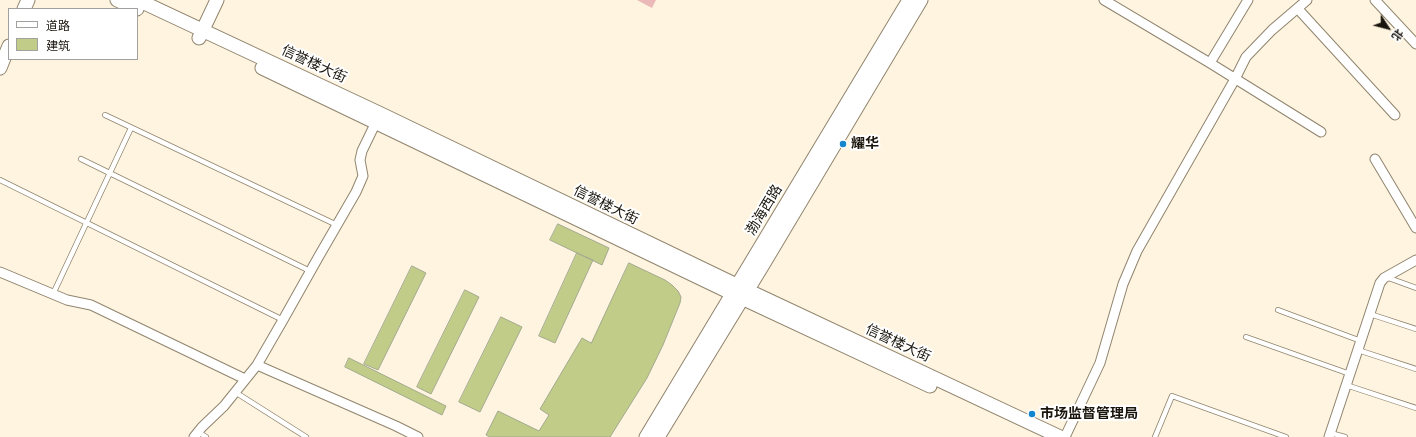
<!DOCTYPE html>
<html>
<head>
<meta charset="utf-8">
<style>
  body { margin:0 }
  #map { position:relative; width:1416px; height:437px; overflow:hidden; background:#fef4e0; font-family:"Asap Condensed","Noto Sans SC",sans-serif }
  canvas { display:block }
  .legend { position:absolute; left:8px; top:8px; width:130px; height:52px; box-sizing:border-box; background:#fff; border:1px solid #a3a19e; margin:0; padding:5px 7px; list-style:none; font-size:12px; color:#19140c }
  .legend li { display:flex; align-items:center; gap:8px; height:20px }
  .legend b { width:20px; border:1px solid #a3a19e }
  .north { position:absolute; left:1368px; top:8px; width:40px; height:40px; -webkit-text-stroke:3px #fff; paint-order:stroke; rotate:126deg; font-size:11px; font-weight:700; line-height:16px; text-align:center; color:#19140c }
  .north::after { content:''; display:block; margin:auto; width:14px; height:18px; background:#19140c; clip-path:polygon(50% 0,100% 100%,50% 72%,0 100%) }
</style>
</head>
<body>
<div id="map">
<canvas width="1416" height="437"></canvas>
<ul class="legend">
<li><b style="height:5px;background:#fff"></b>道路</li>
<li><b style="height:11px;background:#c0cc87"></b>建筑</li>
</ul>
<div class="north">北</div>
</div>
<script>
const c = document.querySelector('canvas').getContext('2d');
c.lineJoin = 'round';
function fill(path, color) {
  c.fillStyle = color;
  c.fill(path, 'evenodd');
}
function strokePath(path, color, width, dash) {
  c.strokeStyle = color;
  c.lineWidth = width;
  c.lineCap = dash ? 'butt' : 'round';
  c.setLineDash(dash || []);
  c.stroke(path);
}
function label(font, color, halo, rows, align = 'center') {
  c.font = font + ' "Asap Condensed","Noto Sans SC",sans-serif';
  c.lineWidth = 4;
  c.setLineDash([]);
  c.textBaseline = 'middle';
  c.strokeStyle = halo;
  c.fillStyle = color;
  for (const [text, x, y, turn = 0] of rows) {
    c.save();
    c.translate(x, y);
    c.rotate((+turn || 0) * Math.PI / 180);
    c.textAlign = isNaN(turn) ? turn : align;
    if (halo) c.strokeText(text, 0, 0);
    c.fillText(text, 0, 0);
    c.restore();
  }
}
const green = new Path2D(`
  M637,0H656L652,8Z`);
const building = new Path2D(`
  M558,224L609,248L602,265L550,240Z
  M577,253L593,260L555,343L539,336Z
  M629,263L665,280L672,285L678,291L681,297L680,303L663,345L647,378L610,437H490L486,435L498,411L539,431L549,415L540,409L582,338L591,343Z
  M412,266L426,273L378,370L364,364Z
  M465,290L479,297L431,394L417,387Z
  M501,317L522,327L480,412L459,402Z
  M349,358L446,406L442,415L345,367Z`);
const lane = new Path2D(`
  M105,115L337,225
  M81,159L310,271
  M0,180L283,320
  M1386,277L1416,288
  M53,294L131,128
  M1278,310L1361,341
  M1370,314L1416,329
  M1246,337L1350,374
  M1358,350L1416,369
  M1346,385L1416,408
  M235,392L306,437
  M198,432L206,437
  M1330,433L1345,437
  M1155,437L1172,396L1286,437`);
const street = new Path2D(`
  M1104,0L1210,63L1321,132
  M1375,0L1416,44
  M1298,9L1395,115
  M1210,63L1248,0
  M1375,159L1416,228
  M0,272L67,300L91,305L245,379
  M257,365L396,426L418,437
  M194,437L202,427L224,406L257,365L283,320L319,256L356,192L363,176L360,160L362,151L378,118
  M1065,437L1100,363L1123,284L1137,251L1235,79L1246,57L1272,30L1307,0
  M1329,437L1380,283L1384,278L1416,260`);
const secondary = new Path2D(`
  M117,0L137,9
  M138,0L381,114L747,290L1060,437
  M24,9L28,0
  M199,38L217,0
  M0,68L9,46
  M262,68L733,294L930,386
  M646,437L909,0
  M658,437L764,263L921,0`);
const markers = [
  [843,144,4,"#1285ce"],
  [1032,414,4,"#1285ce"]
];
const streetNames = [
  ["信誉楼大街",314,64,25],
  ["信誉楼大街",606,205,26],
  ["渤海西路",764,210,-59],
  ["信誉楼大街",898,343,25]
];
const poiNames = [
  ["耀华",851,144],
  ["市场监督管理局",1040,414]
];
fill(green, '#eab9b8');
fill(building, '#c0cc87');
strokePath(building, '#a3a98f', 1);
strokePath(lane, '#90846d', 6);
strokePath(street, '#90846d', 11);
strokePath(secondary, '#90846d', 15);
strokePath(lane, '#fff', 4.5);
strokePath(street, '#fff', 9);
strokePath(secondary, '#fff', 13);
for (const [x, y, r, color] of markers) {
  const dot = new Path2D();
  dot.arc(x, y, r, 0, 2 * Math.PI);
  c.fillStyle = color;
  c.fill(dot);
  strokePath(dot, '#fff', 1.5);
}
label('14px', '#19140c', '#fff', streetNames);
label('bold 14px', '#19140c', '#fff', poiNames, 'left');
</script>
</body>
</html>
